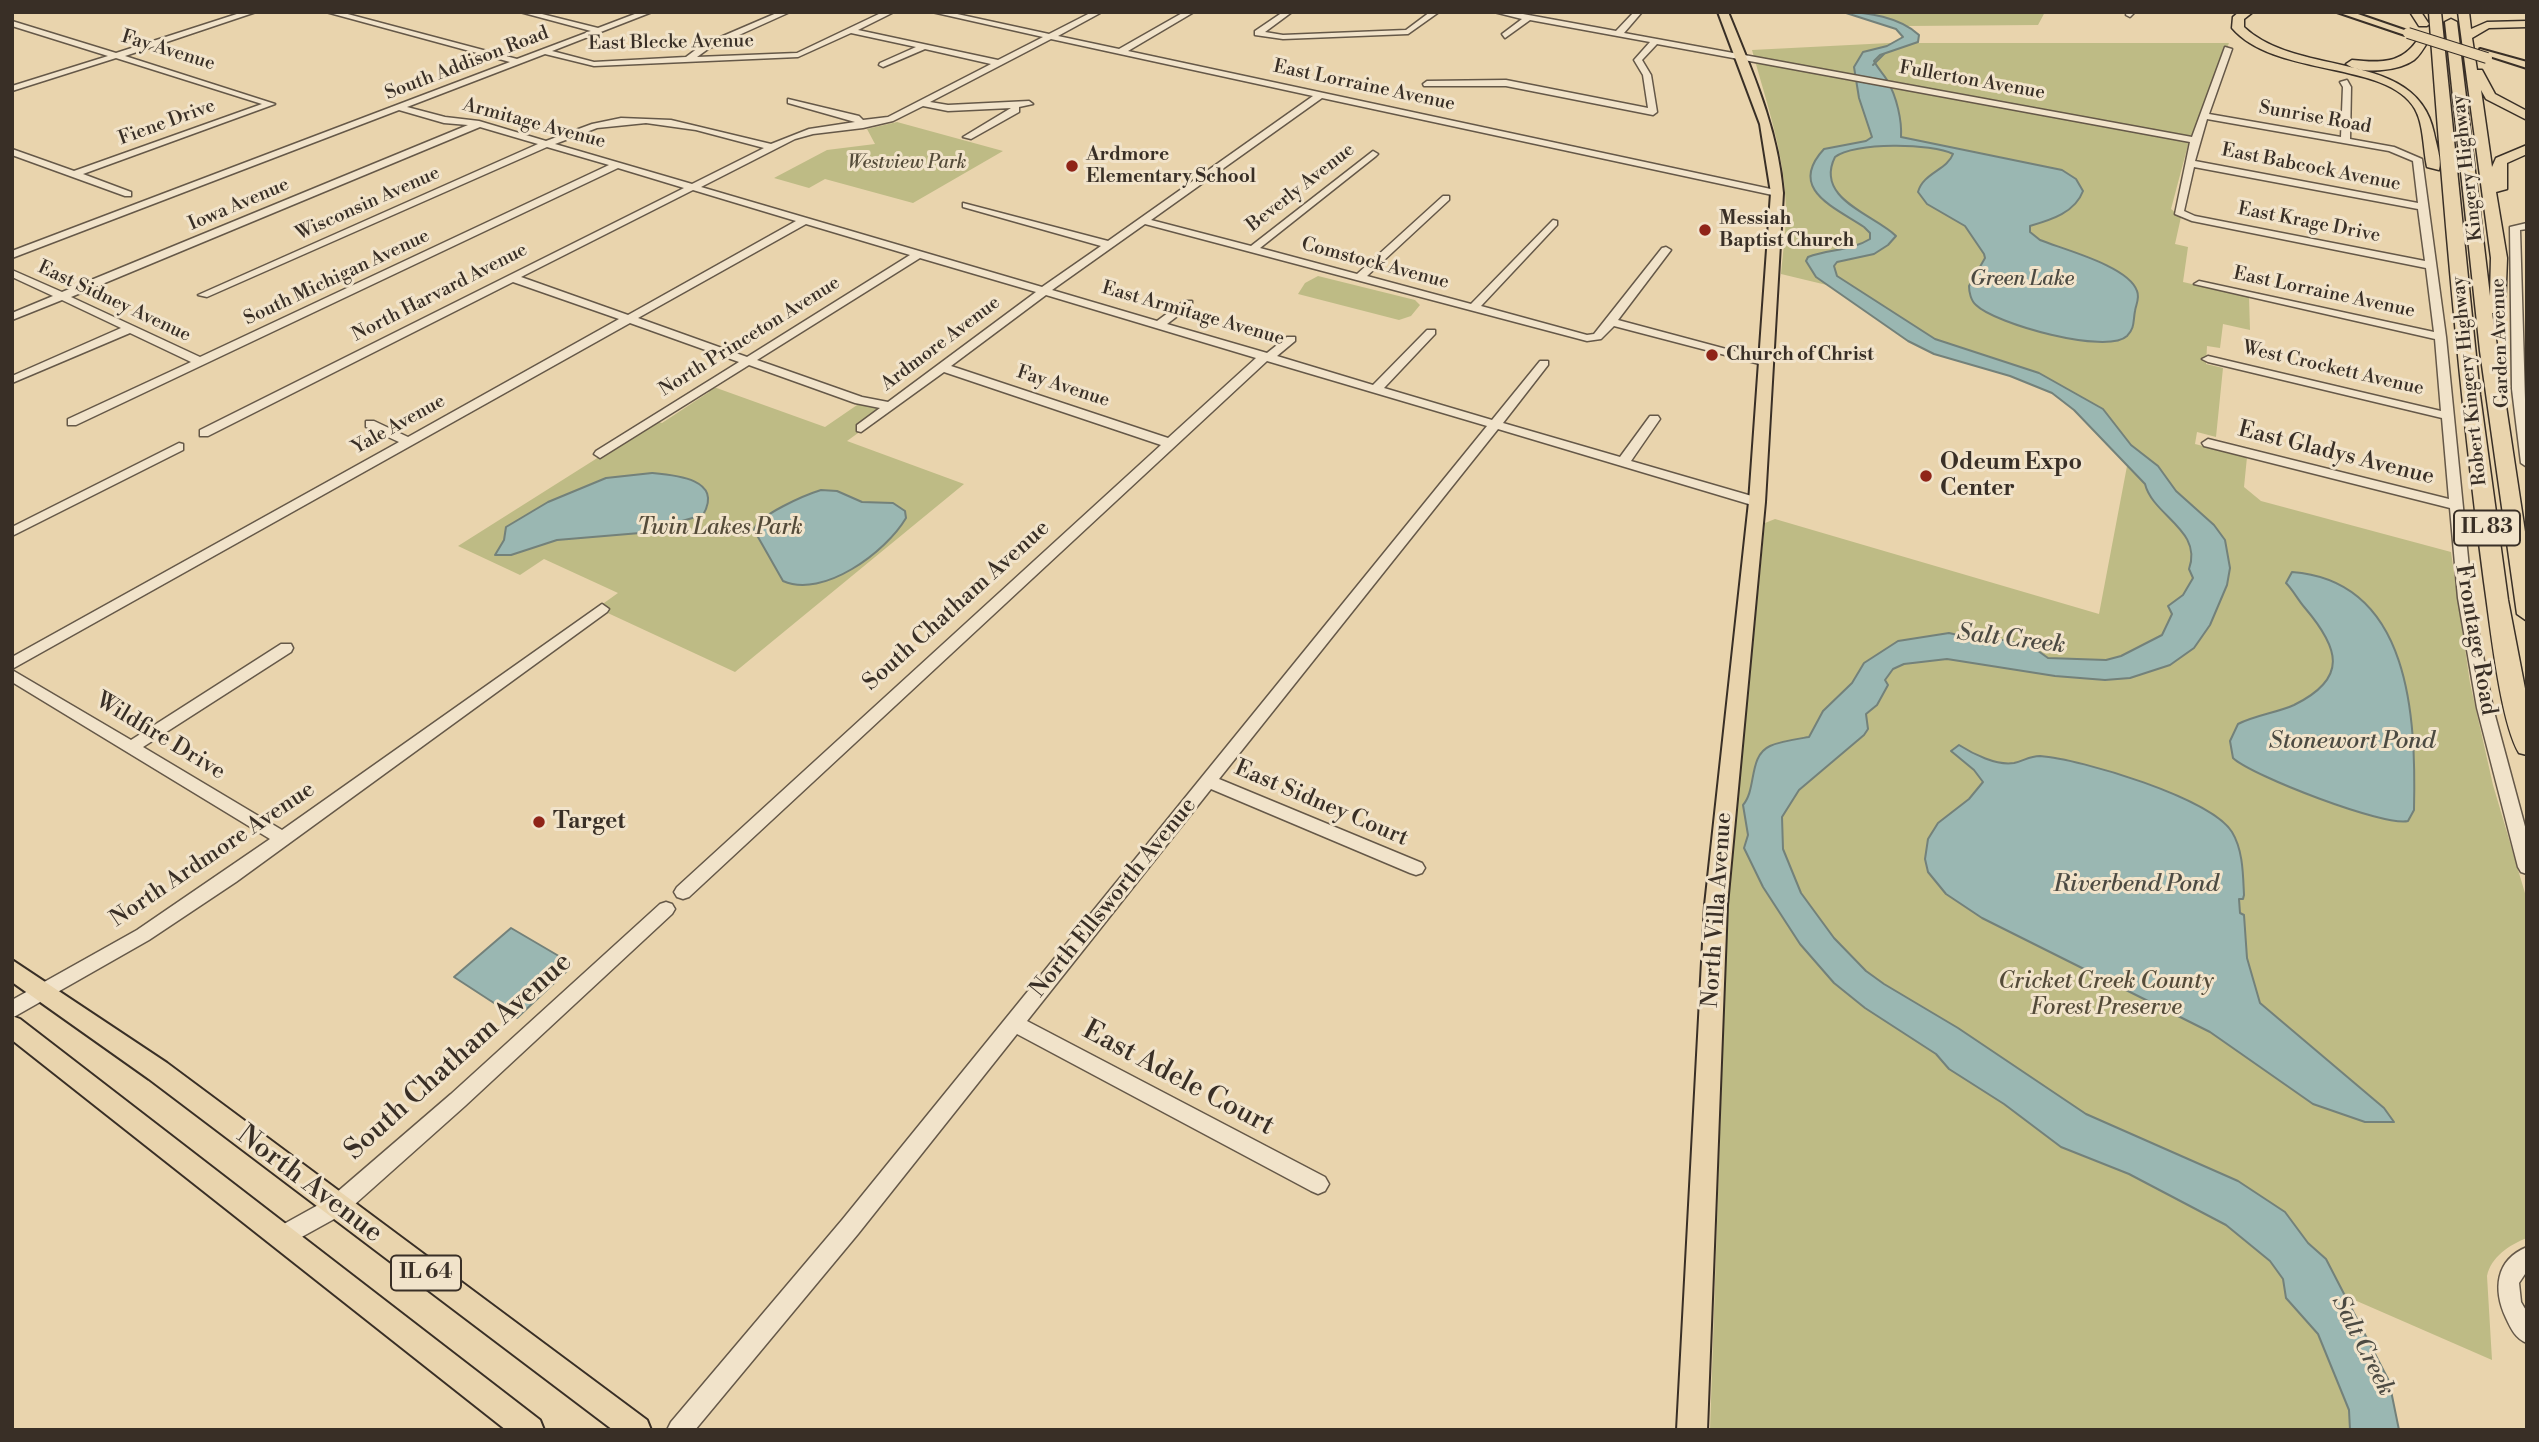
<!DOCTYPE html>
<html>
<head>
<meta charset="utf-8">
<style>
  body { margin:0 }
  #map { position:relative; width:2539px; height:1442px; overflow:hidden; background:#e9d4ad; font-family:"Libre Bodoni",serif }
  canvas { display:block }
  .frame { position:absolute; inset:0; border:14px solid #392f26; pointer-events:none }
</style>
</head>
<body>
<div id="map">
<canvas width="2539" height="1442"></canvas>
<div class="frame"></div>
</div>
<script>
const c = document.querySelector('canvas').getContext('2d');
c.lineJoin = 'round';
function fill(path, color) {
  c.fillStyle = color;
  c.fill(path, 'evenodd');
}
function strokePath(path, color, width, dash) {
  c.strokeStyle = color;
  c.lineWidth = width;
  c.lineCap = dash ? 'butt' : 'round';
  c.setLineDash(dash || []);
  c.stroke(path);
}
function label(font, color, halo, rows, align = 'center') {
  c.font = font + ' "Libre Bodoni",serif';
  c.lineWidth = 6;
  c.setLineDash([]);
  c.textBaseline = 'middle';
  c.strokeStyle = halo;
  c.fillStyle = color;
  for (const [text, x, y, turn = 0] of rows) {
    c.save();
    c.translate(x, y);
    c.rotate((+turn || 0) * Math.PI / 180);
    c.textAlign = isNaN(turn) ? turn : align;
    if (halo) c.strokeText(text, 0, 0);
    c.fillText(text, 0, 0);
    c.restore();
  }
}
const green = new Path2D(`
  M1860,12H2045L2038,25L1907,26Z
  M1889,43H2229L2188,145L2171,209L2181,217L2175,244L2188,247L2183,282L2249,297L2250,330L2223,324L2220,348L2207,346L2206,364L2223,368L2216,437L2197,432L2195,444L2247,457L2244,487L2261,501L2451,552L2470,683L2493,785L2527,900V1238C2509,1245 2491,1257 2487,1276L2492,1360L2343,1295L2318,1334L2349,1410L2350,1430H1710L1728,896L1765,523L1775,519L2099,614L2131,445L2103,409L2039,373L1935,339L1860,293L1781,274C1783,252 1786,231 1786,209C1785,155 1766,101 1752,50Z
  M897,122L1003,151L913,203L825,179L809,188L774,178L827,150L875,144L867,129Z
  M1318,276L1415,300L1420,305L1411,316L1399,320L1298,294L1305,283Z
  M711,386L825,427L860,403L890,410L847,441L964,484L735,672L597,608L618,593L544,559L520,575L458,546L656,421L662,423L709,392L706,390Z`);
const water = new Path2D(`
  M1843,12C1867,12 1900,17 1919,35L1918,42L1880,55L1874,61C1878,69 1883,73 1887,80C1897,97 1902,121 1901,137L2062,170L2076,179L2083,191C2075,213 2050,220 2030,226V232L2040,240C2062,249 2129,266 2137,291C2140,298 2136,304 2135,311C2133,321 2135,328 2127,336C2107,355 1995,324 1976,305C1971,301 1969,292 1969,286L1985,258L1984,254L1965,226L1927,204L1918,192C1923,173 1947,170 1953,154C1933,143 1853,142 1835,157C1814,199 1875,215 1896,236L1888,245L1874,254L1837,262L1834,266L1837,276L1935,339L2039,373L2103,409L2131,445L2158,466L2176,491L2214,525L2225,540L2230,568L2227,585L2210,625L2194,648L2170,665L2130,678L2105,680L2055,676L1947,659L1904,664L1893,669L1885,680L1888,685L1877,705L1866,714L1868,729L1864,735L1799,790L1782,817L1783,849L1801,893L1834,938L1866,971L1884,984L1958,1028L2086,1114L2238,1181L2285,1212L2308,1243L2326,1259L2389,1381L2399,1430H2350L2349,1410L2318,1334L2286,1298L2283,1279L2270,1261L2226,1225L2129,1174L2061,1147L2004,1104L1949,1069L1936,1054L1865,1008L1834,983L1800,944L1763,887L1744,848L1748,835L1743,805C1757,789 1748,756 1770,746C1781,741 1797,739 1809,737L1823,711L1852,683L1864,663L1898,641L1949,633L1980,640H2005L2034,648L2048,658L2106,660L2121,656L2162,635L2172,614L2168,606L2183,595L2193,578L2189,569C2203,530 2153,516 2145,484L2074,410L2052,393L2010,376L1934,354L1908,341L1816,277L1806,261L1808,257C1829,249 1851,251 1870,239V233L1864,227C1834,207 1787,189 1824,149L1866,141L1872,137L1859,98L1854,67L1863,52L1887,46L1903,37L1896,29Z
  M652,473C675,475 724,479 703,515L640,533L557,540L511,555H495L504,540L506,527L548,502L606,478Z
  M821,490L837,491L862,502L893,503L905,511L906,518C886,552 823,599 783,581L754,530C758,515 805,495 821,490Z
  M2292,572C2412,581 2416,720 2414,810L2408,821C2385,827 2252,776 2233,758L2230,741L2238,724C2256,715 2276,713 2294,705C2349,678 2339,648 2305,608C2298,600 2293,590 2286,583Z
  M1959,745C1973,754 1997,766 2014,763C2024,761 2029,756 2040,756C2081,759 2211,798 2232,832C2243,850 2243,874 2244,895L2243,899H2239L2240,913L2244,915L2247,958L2260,1003L2384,1108L2394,1122H2365L2313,1104L2210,1032L1982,918L1946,894L1928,872L1925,859L1928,839L1938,823L1969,799L1983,782L1974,770L1951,751Z
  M511,928L569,962L568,970L517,1018L454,977Z`);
const stream = new Path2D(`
  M1873,65L1884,54`);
const minor = new Path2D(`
  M243,12H256L125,56L275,104L83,174L131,192V196H125L12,155V149L74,171L262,104L116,58L12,91V86L108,56L12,26V21L116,53Z
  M326,12H340L517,59L591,31L520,12H534L598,28L640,12H652L552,51L594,62L686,57L702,45L779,12H790L708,49L697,57L797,53L883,12H894L858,30L998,60L1043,37L932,12H948L1049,34L1092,12H1102L1058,36L1119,49L1184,12H1194L1128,51L1780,191L1782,193L1777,196L1322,98L1151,220L1251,246L1373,151L1378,154L1376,156L1260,248L1357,274L1443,196H1449V200L1367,276L1471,304L1553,220L1557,221V225L1481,306L1587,335L1594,334L1662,248L1666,247L1671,250L1618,320L1771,361V365L1767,366L1614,326L1601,339L1587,341L1145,224L1052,290L1157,321L1184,301H1192V305L1167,324L1267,353L1287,337H1295V341L1277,356L1373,385L1427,330H1435V334L1384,388L1492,420L1540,361H1548V365L1503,423L1620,457L1650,416H1658L1660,419L1631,461L1762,499L1764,502L1757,506L1752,505L1498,429L1219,779L1422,863L1425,868L1422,873L1416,875L1410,873L1211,789L1027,1021L1325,1177L1329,1184L1325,1191L1318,1194L1311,1191L1017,1034L858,1234L695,1430H667L671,1422L842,1220L1487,426L1267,361L689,897L683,899L677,897L674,892L677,887L1161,445L944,372L861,432L857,431V425L880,408L855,403L749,365L600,458L594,454L596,451L739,362L630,323L12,669V657L399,442L366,427V421H374L408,437L619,319L513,282L208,436H200V430L684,188L618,168L76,425H68V419L191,362L130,333L12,383V376L121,328L62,300L12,320V313L53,296L12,277V270L62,292L468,125L444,123L399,110L12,258V251L510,62ZM851,33L916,47L880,63L879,65L883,67L925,49L991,64L888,117L863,120L859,116L788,99V103L855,122L809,129L771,144L671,120L621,118L592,124L546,141L479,121L445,117L407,107L545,54L594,66L798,57ZM1051,39L1313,96L1108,241L963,203V207L1101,246L1042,287L701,187L795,139L813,134L863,128L893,121L923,106L948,111L1011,108L963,137L971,139L1019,112V107L1033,104L1029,101L948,105L930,102ZM646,123L696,130L764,148L692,184L555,144L597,128ZM480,127L538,144L198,295L207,297L547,147L609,165L200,357L71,297ZM693,190L796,221L628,315L521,277ZM806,224L910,255L747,357L638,318ZM920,258L1036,292L888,402L862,397L757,360ZM1046,295L1256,358L1168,438L951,366Z
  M1283,12H1292L1265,32L1283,35L1406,30L1430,12H1439L1408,34L1283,39L1255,35V31Z
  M1494,12H1512L1616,31L1634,12H1642L1624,33L2192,137L2225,47L2232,49L2209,114L2341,137L2343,87L2340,82L2347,80L2351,87L2350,139L2394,147L2422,159L2446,337L2472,598L2493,708L2527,834V874L2521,872L2518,867L2477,708L2458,598L2450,508L2204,446L2202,443L2208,439L2449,499L2442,418L2208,362L2202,359L2208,356L2441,411L2435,339L2194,284L2199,281L2434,332L2426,268L2192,221L2175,214L2190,142L1657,44L1642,60L1651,75L1657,112L1653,115L1506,86H1424L1423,84L1427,81L1506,80L1648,108L1643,75L1634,60L1650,42L1530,20L1505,38L1502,34L1522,19ZM2207,119L2389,151L2413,161L2418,203L2195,161ZM2194,167L2418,209L2425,261L2195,216L2184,211Z
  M2127,12H2135L2130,17L2126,15Z
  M2527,223V229L2520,230L2527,467L2521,463L2512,389L2510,227Z
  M179,443L183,444V450L12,536V527Z
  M602,604L609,609L607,612L236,882L149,940L12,1018V1000L137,930L270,839L12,682V670L131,740L281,644H291L293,648L291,652L143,747L282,830Z
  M666,902L672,904L675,909L672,914L465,1106L345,1213L289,1244L281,1248L273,1244L270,1237L273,1230L329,1199L451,1094L660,904Z
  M2527,1247V1271L2519,1283L2521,1302L2527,1312V1343C2516,1339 2511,1329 2506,1318C2493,1290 2495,1260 2527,1247Z`);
const major = new Path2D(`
  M1718,12H1728C1752,71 1778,129 1783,193L1765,502L1727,905L1707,1430H1677L1705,905L1749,502L1771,193L1760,124Z
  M2337,12H2352L2413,33L2405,35Z
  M2480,49L2527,62V68L2480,53Z
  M12,960L167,1063L647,1420L651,1430H613L149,1079L12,982Z
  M12,1016L20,1019L540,1420L544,1430H506L12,1040Z`);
const highway = new Path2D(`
  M2239,12H2253L2244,19V27C2299,79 2417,48 2434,133C2436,144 2442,160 2439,170L2427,167C2423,149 2424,125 2415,109C2387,60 2275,78 2232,28L2233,17Z
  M2410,12H2421L2429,24L2427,26H2419Z
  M2429,12H2441L2480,395L2508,600L2527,699V755L2519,753C2500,721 2490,622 2484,582C2459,393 2443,202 2429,12Z
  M2458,12H2469L2471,29L2487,22L2527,21V27L2489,28L2472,38L2477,70H2482L2495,94L2527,111V120L2486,99L2481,90L2492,167L2496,158L2527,145V154L2507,163V189L2496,192L2507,258L2505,310L2503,313H2492L2527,545V621L2517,614L2480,351L2445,22L2451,19L2457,22L2490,296L2491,258Z
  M2418,39L2428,41C2424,48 2420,55 2414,60C2399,71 2361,75 2346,64L2352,60C2380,63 2402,64 2418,39Z`);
const majorBridge = new Path2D(`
  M2408,33L2487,58`);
const markers = [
  [1072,166,7,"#8f2418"],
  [1705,230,7,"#8f2418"],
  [1712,355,7,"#8f2418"],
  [1926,476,7,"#8f2418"],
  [539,822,7,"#8f2418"]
];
const farStreetnames = [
  ["East Blecke Avenue",671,43,-1],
  ["Fay Avenue",168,51,17],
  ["South Addison Road",467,64,-21],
  ["Fullerton Avenue",1972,81,10],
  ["East Lorraine Avenue",1364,86,12],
  ["Sunrise Road",2315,118,10],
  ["Fiene Drive",167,123,-20],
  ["Armitage Avenue",534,124,15],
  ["East Babcock Avenue",2311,168,11],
  ["Kingery Highway",2468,168,-97],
  ["Beverly Avenue",1301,188,-38],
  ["Wisconsin Avenue",368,204,-24],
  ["Iowa Avenue",239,205,-23],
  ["East Krage Drive",2309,223,11],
  ["Comstock Avenue",1375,264,15],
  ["South Michigan Avenue",337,278,-25],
  ["North Harvard Avenue",440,293,-27],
  ["East Lorraine Avenue",2324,293,12],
  ["East Sidney Avenue",114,302,25],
  ["East Armitage Avenue",1193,314,16],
  ["North Princeton Avenue",750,337,-32],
  ["Garden Avenue",2501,343,-92],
  ["Ardmore Avenue",941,344,-37],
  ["West Crockett Avenue",2333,369,13],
  ["Robert Kingery Highway",2470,381,-96],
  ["Fay Avenue",1063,387,18],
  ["Yale Avenue",399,425,-29]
];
const farPoinames = [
  ["Ardmore",1086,155],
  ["Elementary School",1086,177],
  ["Messiah",1719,219],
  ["Baptist Church",1719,241],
  ["Church of Christ",1726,355]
];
const farParknames = [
  ["Westview Park",907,163]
];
const farWaternames = [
  ["Green Lake",2022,280]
];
const shields = [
  [2487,528,66],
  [426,1273,70]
];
const shieldNames = [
  ["IL 83",2487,528],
  ["IL 64",426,1273]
];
const streetNames = [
  ["East Gladys Avenue",2336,454,14],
  ["South Chatham Avenue",957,606,-42],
  ["Frontage Road",2475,640,80],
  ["Wildfire Drive",160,737,31],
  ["East Sidney Court",1321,804,23],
  ["North Ardmore Avenue",213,855,-34],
  ["North Ellsworth Avenue",1114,898,-51],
  ["North Villa Avenue",1718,910,-86]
];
const poiNames = [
  ["Odeum Expo",1940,463],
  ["Center",1940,489],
  ["Target",553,822]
];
const parkNames = [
  ["Twin Lakes Park",720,528],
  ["Cricket Creek County",2106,982],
  ["Forest Preserve",2106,1008]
];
const waterNames = [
  ["Salt Creek",2011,640,7],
  ["Stonewort Pond",2352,742],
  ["Riverbend Pond",2136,885],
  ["Salt Creek",2362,1346,63]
];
const nearStreetnames = [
  ["South Chatham Avenue",459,1057,-42],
  ["East Adele Court",1178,1079,28],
  ["North Avenue",309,1185,37]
];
fill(green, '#bebb85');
fill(water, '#9ab7b2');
strokePath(water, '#73817a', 2);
strokePath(stream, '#73817a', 2);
strokePath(minor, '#655848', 3);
strokePath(major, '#392f26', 4);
strokePath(highway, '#392f26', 3);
fill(minor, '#f1e3ca');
fill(major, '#e9d4ad');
fill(highway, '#e9d4ad');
strokePath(majorBridge, '#392f26', 12, []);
strokePath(majorBridge, '#e9d4ad', 10);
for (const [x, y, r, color] of markers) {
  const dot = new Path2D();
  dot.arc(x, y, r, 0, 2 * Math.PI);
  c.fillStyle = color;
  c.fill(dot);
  strokePath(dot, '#f1e3ca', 2.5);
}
label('19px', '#392f26', '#f1e3ca', farStreetnames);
label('bold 19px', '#392f26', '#f1e3ca', farPoinames, 'left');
label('italic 19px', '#544b39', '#f1e3ca', farParknames);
label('italic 21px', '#4c4a42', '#f1e3ca', farWaternames);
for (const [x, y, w] of shields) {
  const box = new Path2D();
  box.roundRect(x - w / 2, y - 17.5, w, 35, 5);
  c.fillStyle = '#f1e3ca';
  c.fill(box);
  strokePath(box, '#392f26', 2);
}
label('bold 21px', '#392f26', null, shieldNames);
label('23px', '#392f26', '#f1e3ca', streetNames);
label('bold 23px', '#392f26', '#f1e3ca', poiNames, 'left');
label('italic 23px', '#544b39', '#f1e3ca', parkNames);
label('italic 24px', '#4c4a42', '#f1e3ca', waterNames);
label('28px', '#392f26', '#f1e3ca', nearStreetnames);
</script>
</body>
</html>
